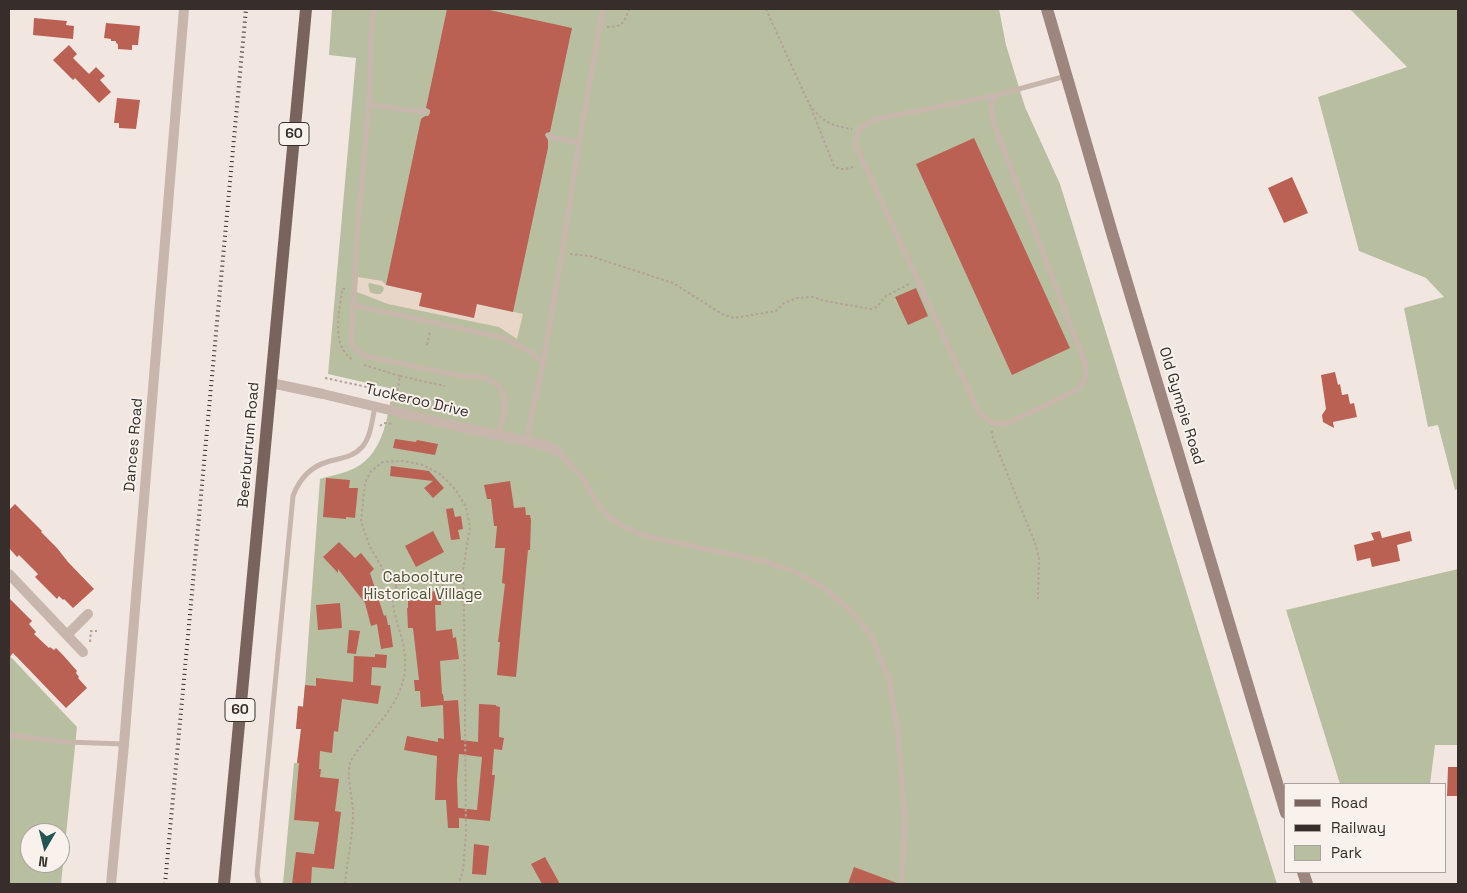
<!DOCTYPE html>
<html>
<head>
<meta charset="utf-8">
<style>
  body { margin:0 }
  #map { position:relative; width:1467px; height:893px; overflow:hidden; background:#f1e7e0; font-family:"Space Grotesk",sans-serif }
  canvas { display:block }
  .frame { position:absolute; inset:0; border:10px solid #372d2b; pointer-events:none }
  .legend { position:absolute; left:1284px; top:783px; width:162px; height:90px; box-sizing:border-box; background:#f9f2ec; border:1px solid #aba39f; margin:0; padding:6px 9px; list-style:none; font-size:15px; color:#372d2b }
  .legend li { display:flex; align-items:center; gap:10px; height:25px }
  .legend b { width:25px; border:1px solid #aba39f }
  .north { position:absolute; left:20px; top:823px; width:50px; height:50px; box-sizing:border-box; background:#f9f2ec; border:1px solid #aba39f; border-radius:50%; rotate:188deg; font-size:14px; font-weight:700; line-height:20px; text-align:center; color:#372d2b }
  .north::after { content:''; display:block; margin:auto; width:18px; height:22px; background:#245553; clip-path:polygon(50% 0,100% 100%,50% 72%,0 100%) }
</style>
</head>
<body>
<div id="map">
<canvas width="1467" height="893"></canvas>
<div class="frame"></div>
<ul class="legend">
<li><b style="height:6px;background:#78635d"></b>Road</li>
<li><b style="height:6px;background:#372d2b"></b>Railway</li>
<li><b style="height:14px;background:#b8bfa1"></b>Park</li>
</ul>
<div class="north">N</div>
</div>
<script>
const c = document.querySelector('canvas').getContext('2d');
c.lineJoin = 'round';
function fill(path, color) {
  c.fillStyle = color;
  c.fill(path, 'evenodd');
}
function strokePath(path, color, width, dash) {
  c.strokeStyle = color;
  c.lineWidth = width;
  c.lineCap = dash ? 'butt' : 'round';
  c.setLineDash(dash || []);
  c.stroke(path);
}
function label(font, color, halo, rows, align = 'center') {
  c.font = font + ' "Space Grotesk",sans-serif';
  c.lineWidth = 4;
  c.setLineDash([]);
  c.textBaseline = 'middle';
  c.strokeStyle = halo;
  c.fillStyle = color;
  for (const [text, x, y, turn = 0] of rows) {
    c.save();
    c.translate(x, y);
    c.rotate((+turn || 0) * Math.PI / 180);
    c.textAlign = isNaN(turn) ? turn : align;
    if (halo) c.strokeText(text, 0, 0);
    c.fillText(text, 0, 0);
    c.restore();
  }
}
const green = new Path2D(`
  M332,9H999L1006,45L1025,107L1060,184L1277,884H283L294,763H297L301,729H296L298,706H303L305,685L320,479C333,475 348,473 360,465C385,448 387,415 393,389L328,374L356,58L329,55Z
  M1350,9H1458V489L1455,490L1438,425L1428,427L1404,308L1444,297L1426,278L1359,251L1318,97L1407,67Z
  M1458,569V745H1435L1430,784H1340L1286,610Z
  M9,655L77,727L61,884H9ZM30,833H60V863H30Z`);
const plaza = new Path2D(`
  M358,277L382,281L386,285L422,293L419,306L477,304L523,314L517,339L499,327L388,304L357,292ZM370,283L382,286L384,288L383,291L381,294H375L370,292L368,284Z`);
const building = new Path2D(`
  M447,9H485L572,28L550,132L546,133L545,135L548,140V148L513,312L477,304L474,318L419,306L422,293L386,285L421,119L425,116H428L430,113V110L426,108Z
  M34,18L67,21L66,25L74,26L73,39L33,35Z
  M106,23L140,26L138,45H132V50L118,49V44L116,43V41H111V39L104,38Z
  M69,45L77,54L73,58L89,74L96,67L105,76L100,80L111,92L99,103L75,78L73,80L53,60Z
  M117,98L140,100L136,129L119,128V123H114Z
  M974,138L1070,348L1012,375L916,164Z
  M1292,177L1308,213L1284,223L1268,188Z
  M916,288L928,316L908,325L895,297Z
  M1335,372L1338,385L1340,384L1342,395L1348,394L1350,404L1354,403L1357,417L1333,422L1334,428L1323,422L1322,415L1326,409L1321,375Z
  M395,439L416,442L417,440L438,444L435,455L393,448Z
  M391,466L429,471L444,488L433,498L424,488L433,481L390,476Z
  M326,478L350,480L349,488H358L355,518L346,517V519L323,517Z
  M510,481L514,508L525,507L526,515H530L531,520L530,550H528L516,677L497,675L500,642H498L505,584L502,583L505,548H495L497,526H494L491,499H487L484,485Z
  M15,504L42,531L41,532L57,548L68,562L94,589L73,608L64,599L63,600L59,596L57,599L35,577L38,574L19,555L17,557L9,548V510Z
  M453,508L455,517L461,516L463,529L458,530L460,539L451,540L446,509Z
  M433,531L444,552L416,567L405,546Z
  M1380,531L1382,538L1410,531L1412,541L1397,545L1400,561L1372,567L1370,558L1357,561L1354,545L1374,540L1371,533Z
  M339,542L355,558L361,553L374,569L370,573L384,616L386,615L388,625H390L393,647L381,649L377,624L371,626L365,603L338,569V573L323,557Z
  M441,591V605H435L436,631L452,629L453,638L456,637L459,659L440,661L442,694H443L444,701L458,700L461,740L478,742L479,704L496,705V706L500,707L499,737L504,738L502,750L494,749L492,775H495L490,821L459,818V828H448L446,800H435L437,756L404,750L407,736L438,742V738L444,739L443,705L421,707L420,691H415L414,680H419L413,628H408L407,608H408V597H412L411,592ZM459,754L482,757L477,810L458,808L457,780Z
  M9,598L32,621L29,624L36,632L34,634L49,648L50,647L54,650L56,648L63,655L77,671L76,673L79,677L78,678L87,688L66,708L13,653L9,658Z
  M340,603L342,628L318,630L316,605Z
  M349,630L360,631L356,654L347,653Z
  M375,654L387,655L386,668L372,667L371,685L381,686L378,704L342,699L338,732L334,731L332,753L320,751L319,769H321L320,777L339,779L335,811L341,812L334,869L312,867L311,884H292L296,852L314,854L319,822L294,820L299,763H297L301,729H296L298,706L303,707L305,685L316,686V678L353,682L354,656L375,657Z
  M1448,767H1458V796H1447Z
  M474,844L489,846L486,875L472,874Z
  M545,857L560,884H542L531,864Z
  M854,867L897,883L896,884H848Z`);
const path = new Path2D(`
  M766,9L809,104C823,122 829,125 852,129
  M607,27C623,27 624,23 629,9
  M811,108L834,166C841,171 847,169 855,166
  M570,254L590,256L673,283L722,314L734,318L776,311L784,303L797,298L813,297L825,301L871,309L877,307L886,296L911,283
  M345,289H342C340,311 330,346 353,360
  M427,345L430,331
  M364,365L400,376L397,393
  M400,376L445,386
  M325,378L451,405
  M380,426L384,423L393,424
  M992,431L993,438L1035,543L1039,558L1038,599
  M397,586L385,573L369,545L361,521L365,483L371,471L383,462L404,461L423,465L440,474L456,490L466,507L470,527L463,570L464,602
  M90,642L91,631H97
  M345,884C347,862 353,835 353,813C353,799 346,775 350,763C353,756 360,747 365,741C380,722 399,702 404,677C406,666 405,654 403,643C400,628 385,597 398,585C413,572 439,581 453,592C457,595 460,599 464,603L466,833L463,870L459,884`);
const service = new Path2D(`
  M375,9L372,17L369,105L357,236L351,343L357,351L365,356L460,376L480,377L490,380L498,385L504,397L505,412L498,435
  M997,95L991,102L993,121L1086,366V378L1077,390L1006,424L992,423L979,413L855,144L859,129L873,120L997,95L1066,76
  M369,105L426,112
  M549,136L579,143
  M352,305L505,338L532,353L543,363
  M526,441L543,363L562,253L579,143L603,9
  M557,451L581,476L597,503L610,518L626,528L650,537L767,562L795,572L824,588L849,609L871,635L889,680L898,732L905,819L902,884
  M9,735L67,742L124,744
  M259,884L257,874L293,496C299,480 310,467 327,462C340,458 352,458 362,447C371,437 372,420 375,407`);
const minor = new Path2D(`
  M271,383L323,394L460,427L544,445L557,451
  M9,574L83,652
  M67,635L88,614
  M111,884L124,744L184,9`);
const secondary = new Path2D(`
  M1047,9L1112,233L1286,813
  M1303,872L1307,884`);
const primary = new Path2D(`
  M224,884L306,9`);
const rail = new Path2D(`
  M165,884L246,9`);
const shields = [
  [294,134,30],
  [240,710,30]
];
const shieldNames = [
  ["60",294,134],
  ["60",240,710]
];
const streetNames = [
  ["Tuckeroo Drive",417,401,13],
  ["Old Gympie Road",1181,406,73],
  ["Dances Road",134,445,-85],
  ["Beerburrum Road",249,445,-85]
];
const parkNames = [
  ["Caboolture",423,578],
  ["Historical Village",423,595]
];
fill(green, '#b8bfa1');
fill(plaza, '#e8d6c9');
fill(building, '#bb6154');
strokePath(path, '#b4a097', 2, [2.5, 2.5]);
strokePath(service, '#c8b6ad', 5);
strokePath(minor, '#c8b6ad', 10);
strokePath(secondary, '#9c867e', 12);
strokePath(primary, '#78635d', 12);
strokePath(rail, '#372d2b', 4, [1, 4]);
for (const [x, y, w] of shields) {
  const box = new Path2D();
  box.roundRect(x - w / 2, y - 11.5, w, 23, 4);
  c.fillStyle = '#f9f2ec';
  c.fill(box);
  strokePath(box, '#372d2b', 1);
}
label('bold 14px', '#372d2b', null, shieldNames);
label('15px', '#372d2b', '#f9f2ec', streetNames);
label('15px', '#4b5331', '#f9f2ec', parkNames);
</script>
</body>
</html>
